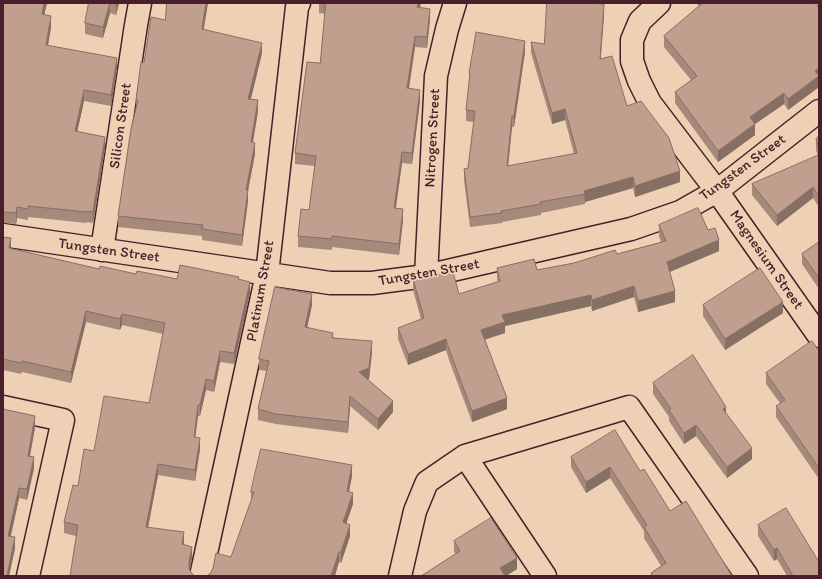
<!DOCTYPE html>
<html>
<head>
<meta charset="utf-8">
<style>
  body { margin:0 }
  #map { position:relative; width:822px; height:579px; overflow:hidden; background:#eed1b4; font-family:Itim,sans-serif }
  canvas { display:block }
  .frame { position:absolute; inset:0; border:4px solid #4a1f2b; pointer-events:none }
</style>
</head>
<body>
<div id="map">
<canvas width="822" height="579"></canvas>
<div class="frame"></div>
</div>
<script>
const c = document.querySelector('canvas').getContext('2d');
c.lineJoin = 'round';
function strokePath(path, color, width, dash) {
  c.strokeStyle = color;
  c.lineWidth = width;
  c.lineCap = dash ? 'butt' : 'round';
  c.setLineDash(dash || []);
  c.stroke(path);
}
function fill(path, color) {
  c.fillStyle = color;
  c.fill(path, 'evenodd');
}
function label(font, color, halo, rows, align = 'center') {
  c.font = font + ' Itim,sans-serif';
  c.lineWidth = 3.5;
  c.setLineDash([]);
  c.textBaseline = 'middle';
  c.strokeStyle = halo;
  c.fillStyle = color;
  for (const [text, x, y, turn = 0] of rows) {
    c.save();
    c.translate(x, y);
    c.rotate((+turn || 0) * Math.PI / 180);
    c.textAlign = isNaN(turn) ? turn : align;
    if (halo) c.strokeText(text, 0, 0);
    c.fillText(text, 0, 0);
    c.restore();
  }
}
const street = new Path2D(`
  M659,3L640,21L632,40V61L639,81L650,103L717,191L819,336
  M3,235L330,283H372L426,276L631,229L657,220L680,212L717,191L819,111
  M102,250L136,25L140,3
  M426,276L436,76L447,29L455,3
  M3,407L63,420L28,576
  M465,456L545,576
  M201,576L267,274L297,7L299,3
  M400,576L415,511L427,482L465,456L629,407L747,576`);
const wall = new Path2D(`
  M3,3H47L44,15L51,27L48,46L117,69L111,106L84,101L77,132L105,148L93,223L87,222V223L28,217V220L17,218L16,224L3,223Z
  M89,3H119L116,15L110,13L103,38L85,34V23Z
  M208,3L203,29L262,53L251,99L258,111L253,142L255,154L248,190V201L242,246L202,240V236L118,227V216L136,109V100L144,63L165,20Z
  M319,3H421L420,7L430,19L427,48L415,47L409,89L420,101L412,164L402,163L396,208L403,220L399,255L332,247V250L298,247V236L309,210L315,166L295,164V153L320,63L325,14L319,13Z
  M696,3H815L818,7L819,6V87L788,110L784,104L755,124V135L718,162L675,103V92L691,80L664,47V36L699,6Z
  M604,15L600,59L627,106L680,182L635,197L633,188L585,202V204L541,213V215L502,222V223L470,227L464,180V169L468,168L474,122L466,121V110L469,84V73L525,52L514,127H512L508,166L574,154L565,120L552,124L531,53V42L544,44Z
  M819,136V207L813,198L777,226L752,195V184L818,156L816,150V139Z
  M659,225L708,230L719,251L670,272L675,302L638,312L634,297L592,311L591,306L505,326V333L485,339L507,409L472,422L449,360L446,350L408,365L398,339V328L421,319L413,290V279L459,294L498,282L497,279V268L537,270L574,263L617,254L661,242L659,236Z
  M3,237L11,249L99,269L136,274L177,279H239L250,293L234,364L220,362L214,392L206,390L200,416H198L195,437L200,449L195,481L158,475L148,527L184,544L192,558L190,570L76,536L64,533V522L78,486L94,451L149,403L163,334L122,325L120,330L86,322L71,383L22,372L21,374L3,370Z
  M819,242V289L802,264V254Z
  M312,305L307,327L372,352L369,379L368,380L393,412L378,430L350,406L348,433L276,424L258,420V409L267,371L259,370V359Z
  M703,305L783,313L725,350L703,316Z
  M819,351V479L776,417V406L780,403L766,384V373Z
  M653,383L726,413L752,459L727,478L696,436L684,444L669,421V417L653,394Z
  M3,409L35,427L30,456L34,468L27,500L19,498L11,536L15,548L9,576Z
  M571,457L640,471L670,511L732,576H651V573L661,566L644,538V531L610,478L586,493L571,467Z
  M352,476L349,491L353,504L346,524L350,536L341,563L339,562L210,574L231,557L251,502V492Z
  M758,525L819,576H787L777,559L774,561L758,536Z
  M454,541L517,569L506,576H421L456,554L454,552Z`);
const shadedWall = new Path2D(`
  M44,3H47L42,25V14Z
  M110,3V13L103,38V27Z
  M116,3H119L116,15Z
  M206,3H208L202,40V29Z
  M418,3H421L417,18V7Z
  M604,4V15L600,70V59Z
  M430,9V19L427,48V37Z
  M51,16V27L46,56V45Z
  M415,36V47L407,99V88Z
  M525,41V52L514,127V116Z
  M262,43V53L248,110V99Z
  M117,58V69L111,106V95Z
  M819,68V87L788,110V99L815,71Z
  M84,90V101L75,142V131Z
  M420,90V101L412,164V153Z
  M784,93V104L755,124V135L718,162V151L750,117Z
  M258,100V111L251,153V142Z
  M565,109V120L552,124V113Z
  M512,116V127L507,177V166Z
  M105,137V148L93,223V212Z
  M255,143V154L246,201V190Z
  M402,152V163L394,219V208Z
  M680,171V182L635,197V186Z
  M633,177V188L585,202L584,191Z
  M813,187V198L777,226V215Z
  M248,190V201L242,246V235Z
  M17,207V218L16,224V213Z
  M403,209V220L399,255V244Z
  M11,238V249L9,248Z
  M719,240V251L667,273V262Z
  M250,282V293L234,364V353Z
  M634,286V297L592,311V300Z
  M675,291V302L638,312V301Z
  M312,294V305L305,338V327Z
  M591,295V306L505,326V333L481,341V330L502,315Z
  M783,302V313L725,350V339Z
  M86,311V322L71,383V372Z
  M122,314V325L120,330V319Z
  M446,339V350L408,365V354Z
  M372,341V352L369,379L359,383V372Z
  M220,351V362L214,392V381Z
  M206,379V390L200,416V405Z
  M350,396V406L348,433V422Z
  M507,398V409L472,422V411Z
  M393,401V412L378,430V419Z
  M198,405V416L194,448V437Z
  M726,407V418L723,409Z
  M35,416V427L28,467V456Z
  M696,425V436L684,444V433Z
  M200,438V449L195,481V470Z
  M752,448V459L727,478V467Z
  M34,457V468L27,500V489Z
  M158,464V475L146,538V527Z
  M352,465V476L347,502V491Z
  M610,467V478L586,493V482Z
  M19,488V498L8,547V536Z
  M353,493V504L343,533V522Z
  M350,525V536L341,563V552Z
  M184,532V543L182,555V544Z
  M15,537V548L9,576H7Z
  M192,547V558L189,573V562Z
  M777,548V559L774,561V550Z
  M339,552V562L335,576H331Z
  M517,558V569L506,576H500V568Z`);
const building = new Path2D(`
  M3,3H44L42,14L51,16L46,45L117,58L111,95L84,90L75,131L105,137L93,212L87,211V212L28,206V209L17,207L16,213L3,212Z
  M89,3H110L103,27L85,23Z
  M167,3H206L202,29L262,43L248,99L258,100L251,142L255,143L246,190H248L242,235L202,229L203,225L118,216L131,129L138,100H136L141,62L144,63L151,17L165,20Z
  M326,3H418L417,7L430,9L427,37L415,36L407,88L420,90L412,153L402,152L394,208L403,209L399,244L332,236V239L298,236L301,209L309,210L316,156L295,153L307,62L320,63Z
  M547,3H587L604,4L600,59L612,56L627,106L641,101L669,138L680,171L635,186L633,177L584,191L585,194L540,202L541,204L501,211L502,213L470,217L464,169L468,168L475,111L466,110L470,73H469L476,32L525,41L514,116H512L507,166L577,153L565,109L552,113L531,42L544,44Z
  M703,3H815L818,7L819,6V68L815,71L819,76L788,99L784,93L750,117L755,124L718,151L675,92L697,76L664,36Z
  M819,136V148L816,139Z
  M819,155V196L813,187L777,215L752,184Z
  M698,208L708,230L715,228L719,240L667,262L675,291L638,301L634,286L592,300L591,295L502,315L505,322L481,330L507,398L472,411L449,349L446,339L408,354L398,328L424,318L413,279L429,277L453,272L459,294L500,281L497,268L534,259L537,270L574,263L615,250L617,254L666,241L659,225Z
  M3,237L11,238L9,248L99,269L100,266L136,274L137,271L177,279L180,265L239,277L238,279L250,282L234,353L220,351L214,381L206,379L200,405H198L194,437L200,438L195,470L158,464L146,527L184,532L182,544L192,547L189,562V569L193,575L196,576H70L78,525L64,522L73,485L78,486L84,449L94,451L104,396L149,403L165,323L122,314L120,319L86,311L71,372L22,361L21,363L3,359Z
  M819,242V278L802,254Z
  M760,268L783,302L725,339L703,305Z
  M275,287L312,294L305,327L333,333L332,338L372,341L369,368L359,372L393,401L378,419L350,396L348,422L276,414L258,409L269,361L259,359Z
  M812,341L819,351V468L776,406L785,400L766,373Z
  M693,355L726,407L723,409L752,448L727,467L696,425L684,433L669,410L671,409L653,383Z
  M3,409L35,416L28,456L34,457L27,489L19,488L8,536L15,537L7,576H8H3Z
  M615,430L640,471L644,469L670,511L686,501L732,576H653L651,573L666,563L644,527L647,525L610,467L586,482L571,457Z
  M261,449L352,465L347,491L353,493L343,522L350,525L341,552H339L331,576H206L210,574L213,568L216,553L231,557L254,492H251Z
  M786,508L819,562V576H793L777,548L774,550L758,525Z
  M491,518L517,558L500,568L505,576H421L460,551L454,541Z`);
const streetNames = [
  ["Silicon Street",121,126,-82],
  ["Nitrogen Street",433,138,-87],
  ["Tungsten Street",743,168,-36],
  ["Tungsten Street",109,251,8],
  ["Magnesium Street",766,260,55],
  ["Tungsten Street",429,273,-10],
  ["Platinum Street",261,291,-80]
];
strokePath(street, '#4a1f2b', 25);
strokePath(street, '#eed1b4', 22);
fill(wall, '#a5897a');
fill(shadedWall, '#866f63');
fill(building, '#c09f8e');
strokePath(building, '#866f63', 1);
label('15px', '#4a1f2b', '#eed1b4', streetNames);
</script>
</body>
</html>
